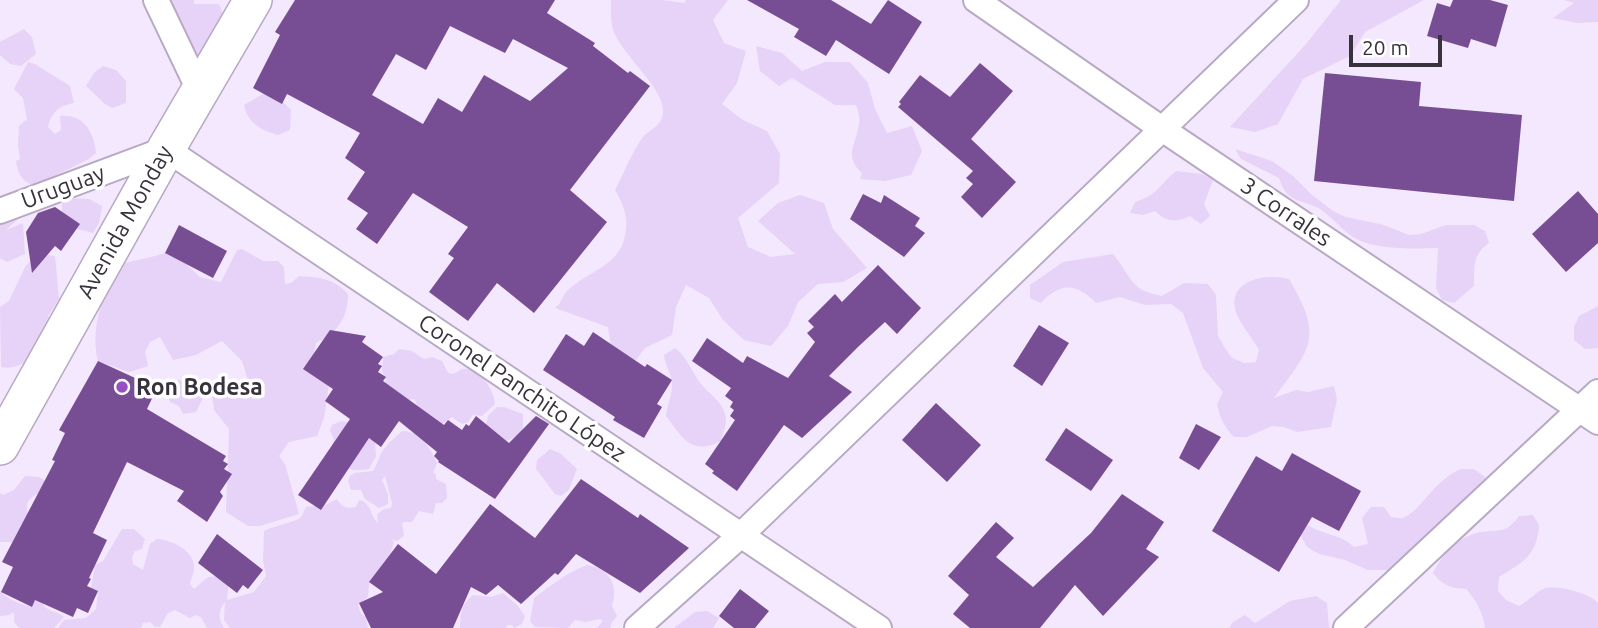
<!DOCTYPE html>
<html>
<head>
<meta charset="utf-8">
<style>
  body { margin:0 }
  #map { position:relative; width:1598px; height:628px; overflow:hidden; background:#f4e8fe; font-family:Ubuntu,sans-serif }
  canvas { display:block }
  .scale { position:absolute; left:1349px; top:35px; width:93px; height:32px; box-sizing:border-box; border:4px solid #38323c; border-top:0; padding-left:9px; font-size:21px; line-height:24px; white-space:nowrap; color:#38323c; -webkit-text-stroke:5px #fff; paint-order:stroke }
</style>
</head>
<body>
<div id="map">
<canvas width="1598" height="628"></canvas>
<div class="scale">20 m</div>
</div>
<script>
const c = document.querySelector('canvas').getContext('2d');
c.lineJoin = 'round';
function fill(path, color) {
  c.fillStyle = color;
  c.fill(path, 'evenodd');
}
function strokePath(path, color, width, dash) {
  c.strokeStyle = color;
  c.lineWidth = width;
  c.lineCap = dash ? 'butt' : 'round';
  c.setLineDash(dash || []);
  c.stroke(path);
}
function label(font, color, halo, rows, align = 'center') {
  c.font = font + ' Ubuntu,sans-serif';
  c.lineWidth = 7;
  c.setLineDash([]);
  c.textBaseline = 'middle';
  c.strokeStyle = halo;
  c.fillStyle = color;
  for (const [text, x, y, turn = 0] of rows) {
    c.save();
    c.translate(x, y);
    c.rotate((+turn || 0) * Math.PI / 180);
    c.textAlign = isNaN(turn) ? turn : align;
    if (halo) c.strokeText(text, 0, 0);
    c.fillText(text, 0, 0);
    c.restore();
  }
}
const green = new Path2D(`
  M168,0H194V4H219L225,18L198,59Z
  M611,0H662L684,3L686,0H728L713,20L724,43L746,51L737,83L722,104L743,120L767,131L780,154L779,183L738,218L748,247L771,257L795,254L758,221L778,203L800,195L824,203L833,229L867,268L843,282L818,284L798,302L788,326L771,346L744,340L723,320L709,298L686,285L676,307L672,335L645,348L630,368L612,351L608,327L555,308C562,303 562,296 567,291C587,271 619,267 625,236C629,217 624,206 615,190C624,173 632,152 643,137C650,129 662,126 663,113C666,90 623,56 614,32C610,23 611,10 611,0Z
  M1341,0H1424L1365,32L1350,56L1303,79L1278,124L1255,132L1230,127L1306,44Z
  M1564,0H1598V22L1577,23L1553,18L1574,3Z
  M24,29L32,37L36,54L21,66L10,64L0,55V42Z
  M756,46L782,53L802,71L825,62H850L868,83L875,109L887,133L912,126L922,151L911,175L885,181L860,179L862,173C837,150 869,135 856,105H835L792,78L779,86L760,71Z
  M28,62L35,64L70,86L74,103C59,106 52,111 48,127L55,134L61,130L60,116C84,114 94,132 96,153L89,159L34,186C21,180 18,174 16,161L20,159L18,145L19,126L27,119L23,98L14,89Z
  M103,66L116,70L126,81V103L112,108L105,104L86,86L94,73Z
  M263,94L280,99L291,110L290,130L278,135C261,130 248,124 244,105Z
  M1235,149L1272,161L1293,176L1311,194L1333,211L1346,217L1384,225L1409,235L1421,234L1446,225H1474L1485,231L1489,243C1471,256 1475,267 1474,286L1454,303L1442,300L1436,288L1438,248C1415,249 1373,250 1353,237C1341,229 1332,217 1320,209C1300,198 1287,204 1279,178L1241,159Z
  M1176,171L1202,174L1213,180L1204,204L1210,216L1201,224L1190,216C1175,223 1167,222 1155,211L1143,215L1130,213L1135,202C1159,194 1158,186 1176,171Z
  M10,192L28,210L6,230L23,223L25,254L7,262L0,258V198Z
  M68,198L89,199L102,206L99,223L93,233L77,229L76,225L56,217L62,212V203Z
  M242,249L263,261H278L284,267L285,284L291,283L299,276C320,277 334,279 348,294C348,318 337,333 316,343L311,370L329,384L324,418L317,436L289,442L279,456L285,464L299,514L260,526H248L226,512L229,429L214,410L211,386L241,391L250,387L242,361L222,341L196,355L173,360L160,337L150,342L145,352L148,366L129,372L98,361C90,330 103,298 112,268C132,259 145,260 165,253L185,263L200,277L221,282L237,250Z
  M37,254L55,256L59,299L48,316L54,327C41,346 27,372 1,367L0,307L9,301L25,267Z
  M1113,254C1133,278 1129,290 1162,296L1184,283L1208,284L1216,295L1218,336L1225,348L1232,358L1244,363L1256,362L1259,350C1253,339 1244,329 1238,317C1222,282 1263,272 1289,279C1324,338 1311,348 1274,398L1296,390L1308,392L1334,386L1337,399L1331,427L1297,432L1284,427L1272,426L1247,437H1234C1224,427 1220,418 1217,404L1223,392L1203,368L1183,313L1171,304L1145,305L1120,297L1096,303C1076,283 1061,282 1041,303L1030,298V285L1063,262Z
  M1598,306V348L1585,349L1574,340V327L1579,316Z
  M675,348C688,358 691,371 701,384C708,393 722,401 725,414C728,422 723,433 721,441C691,456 683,438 666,416C667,404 673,394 672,382C671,373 665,366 664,355Z
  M399,349L412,351L424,359L432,357L442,361L448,373L453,374C456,373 459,370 463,369C479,366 494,390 495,404L482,416L473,415L468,422L462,424L452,417L442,424L422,413L414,399L407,400L385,384L386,380L382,370L383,357L394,354Z
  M178,380C187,381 199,389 203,398L196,412L183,414L179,406L170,402L165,390L171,383Z
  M497,407H504L523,414V430L518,439L513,438L507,441L486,425L488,416Z
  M341,421L350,423L375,442L376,456L369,469C347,472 345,468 330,453L334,440L330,430L332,425Z
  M402,431C421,431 430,448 437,463L433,473L436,474V479L446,484L447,498L442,503H436L433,514L419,511L412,522H404L402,524L404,536L397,541L392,539L394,542L390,554L369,584L368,597L358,605L361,614L366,617L368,628H230L224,620L225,602C218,610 218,619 224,628H207L201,617L195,615L190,618L175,610L168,613L160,627H155L150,622L143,623L141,628H58L64,620L86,618L96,609L98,591L91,588L95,565L103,561L122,529H134L145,539L142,549L135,551L132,557L133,564L143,570L150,544L157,539C171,540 195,550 194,568C194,574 191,578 190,584L194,589L208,577L223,576L229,581L227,600L254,592L266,576L263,560L264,531C271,527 297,521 300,518C303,515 304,510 306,507L325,505L337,499C342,507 346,509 356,507L359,500L363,501C373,508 370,517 378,523L377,514L384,509L391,508L392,503L385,476L382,480L388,494V504L379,508L365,499L361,490H351L348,481L350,476L355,473L373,471C377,465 378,459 381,454C386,444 395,438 402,431Z
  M550,449L560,453L577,469L569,490L561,496L555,494L536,469L537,460Z
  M1461,469H1474L1485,477V489L1393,570H1368L1345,560L1319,554L1307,547L1300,535L1308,525C1323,535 1341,534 1354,547L1368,544L1362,518L1371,507H1384L1391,517C1395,517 1399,519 1403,518C1419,513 1435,479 1461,469Z
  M25,476L39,477L49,483C43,493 33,494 28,502C25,509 29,513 28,520C27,527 22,535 19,542H0V493L3,495L14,490Z
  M1533,515L1539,525C1537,556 1523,562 1499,577L1498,591L1506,600L1519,606C1527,602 1536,592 1543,589C1555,584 1590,593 1598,603V628H1485C1483,613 1477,601 1466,589C1451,588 1443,586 1433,573C1441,557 1453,542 1471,535C1492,526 1503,539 1519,516Z
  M587,565C609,568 619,585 612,606L617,616L612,622L610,628H597L603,621L600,619L585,622L575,620L568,628L535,627L530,621L534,598C550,586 568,572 587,565Z
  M0,591C6,599 22,605 32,607L35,599L46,601L43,605C49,612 57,611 64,617L54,628H19L14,622V612L9,615L0,616Z
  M503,593L517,605L525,616L522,624L514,628L512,625H507L506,628H460C461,613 460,606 473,595L491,597Z
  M1316,596L1327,603L1329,628H1229L1233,622L1245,615L1255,623L1290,601Z
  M707,611L719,618L713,628H674L695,612Z`);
const building = new Path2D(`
  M295,0H555L547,13L595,43L593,46L628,73L630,71L650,86L570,190L607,222L534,313L497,283L468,321L429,292L454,258L448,254L468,227L413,193L377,244L356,229L368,213L347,199L365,172L345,158L360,133L287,94L282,104L253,88L280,35L275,32ZM450,26L505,53L513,39L568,68L530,101L484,75L462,112L438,98L423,124L372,95L396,54L426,70Z
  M747,0H831L871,24L888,0L922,22L889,74L836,40L826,56L794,37L799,29Z
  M1453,0H1490L1508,5L1496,47L1471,39L1468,48L1427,36L1437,3L1450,7Z
  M980,63L1013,91L971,139L1016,182L982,218L961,197L973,184L966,178L973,171L898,107L901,104L899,102L920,75L950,97Z
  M1325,73L1421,82L1419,106L1522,115L1514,201L1314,181Z
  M1578,191L1598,214V243L1566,272L1532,234Z
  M863,194L881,203L884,195L920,218L915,226L925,233L904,257L850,219Z
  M55,207L80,224L61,251L55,246L32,273L26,232L38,213Z
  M179,225L227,251L213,278L165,253Z
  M878,265L921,308L897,334L885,322L859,346L829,376L852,392L802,438L784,425L737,491L712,473L714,471L705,464L735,420L730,416L734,410L730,407L733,402L725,396L731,388L692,361L707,338L743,363L747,356L788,378L815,342L807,333L814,327L808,321L835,294L842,302Z
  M1039,325L1069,343L1042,386L1013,366Z
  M330,330L366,336L362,342L383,357L378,364L382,366L378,372L386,377L383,381L444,425L448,420L462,430L466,424L469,426L476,416L509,443L536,416L549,424L495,499L438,462L439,461L434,456L437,452L399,421L381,447L369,438L321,510L298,495L350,419L325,401L333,389L303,369Z
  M593,332L645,367L647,364L672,380L657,404L662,407L644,438L613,420L615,417L543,370L566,334L584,346Z
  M98,361L157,388L147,409L226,456L223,461L228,464L224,469L232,474L220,492L223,496L207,522L177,501L184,491L127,462L93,533L107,540L89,578L91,579L87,586L98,591L88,613L77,608L73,617L35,600L32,607L1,592L13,567L2,562L55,461L52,460L65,433L59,430Z
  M936,403L981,445L947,482L902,440Z
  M1196,424L1221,437L1199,470L1179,458Z
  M1066,428L1113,460L1091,491L1045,460Z
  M1292,453L1361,491L1339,531L1312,517L1279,572L1212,531L1256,456L1282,471Z
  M581,479L638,518L640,514L689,548L640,593L576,554L558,575L555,573L521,604L498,585L486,595L471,587L453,628H371L359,603L383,592L369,582L398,544L436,574L490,504L535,538Z
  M1122,494L1164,522L1146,549L1159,557L1103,616L1075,585L1040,628H970L953,614L969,595L948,576L996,522L1014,538L996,557L1033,587L1091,533Z
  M217,534L263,570L248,589L243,585L237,593L198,563Z
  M740,589L769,611L755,628H734L719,616Z`);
const street = new Path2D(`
  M156,0L200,92
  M976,0L1162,129L1598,422
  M0,211L166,149L879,628
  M637,628L741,535L1296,0
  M1346,628L1598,392`);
const secondary = new Path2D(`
  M0,446L166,149L253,0`);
const markers = [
  [122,387,7,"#9650c3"]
];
const streetNames = [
  ["Uruguay",63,187,-20],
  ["3 Corrales",1286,212,34],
  ["Avenida Monday",125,222,-61],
  ["Coronel Panchito López",522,388,34]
];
const poiNames = [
  ["Ron Bodesa",136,387]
];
fill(green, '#e7d2f8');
fill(building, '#774e93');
strokePath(street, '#b7a9c3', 28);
strokePath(secondary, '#b7a9c3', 40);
strokePath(street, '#fff', 24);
strokePath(secondary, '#fff', 37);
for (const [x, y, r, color] of markers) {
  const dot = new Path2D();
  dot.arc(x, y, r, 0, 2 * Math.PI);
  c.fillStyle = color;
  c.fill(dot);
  strokePath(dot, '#fff', 2.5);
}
label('23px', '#38323c', '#fff', streetNames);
label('bold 23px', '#38323c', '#fff', poiNames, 'left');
</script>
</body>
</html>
